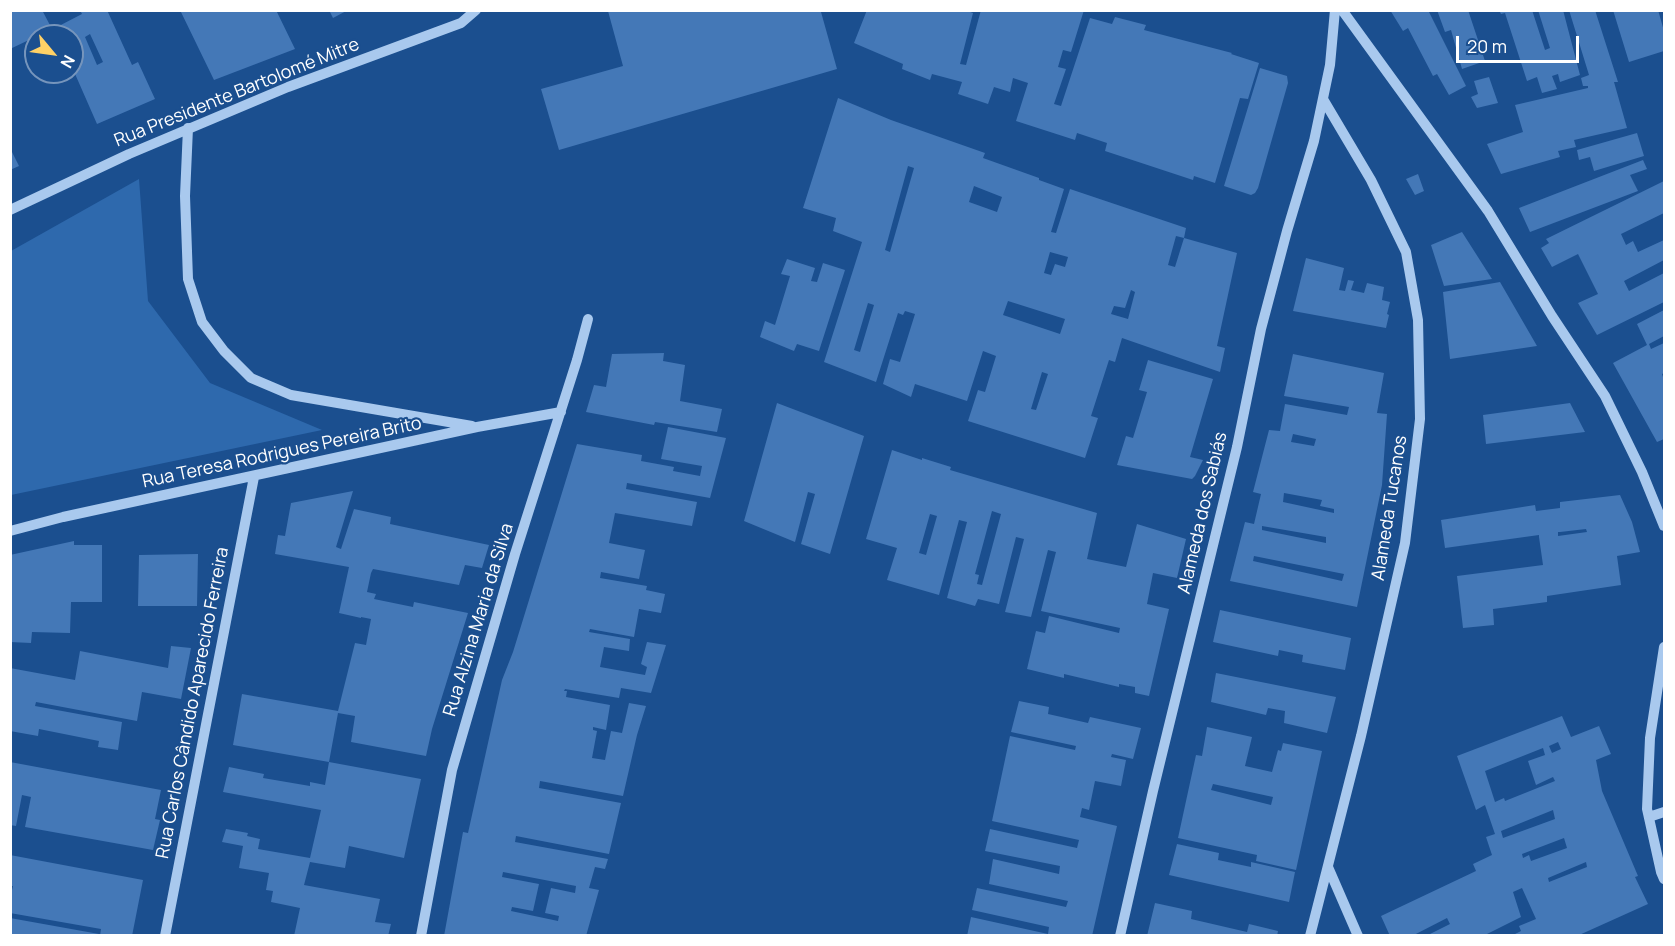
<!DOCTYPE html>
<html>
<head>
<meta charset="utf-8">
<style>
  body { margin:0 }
  #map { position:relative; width:1675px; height:946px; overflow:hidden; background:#1b4f8f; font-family:Manrope,sans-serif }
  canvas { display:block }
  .frame { position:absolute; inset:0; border:12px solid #fff; pointer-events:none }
  .north { position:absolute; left:24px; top:24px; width:60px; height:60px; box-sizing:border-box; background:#1b4f8f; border:2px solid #7695bc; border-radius:50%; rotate:119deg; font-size:16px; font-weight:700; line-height:24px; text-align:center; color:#fff }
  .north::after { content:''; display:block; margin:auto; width:21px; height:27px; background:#ffd166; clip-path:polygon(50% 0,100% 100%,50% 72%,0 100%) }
  .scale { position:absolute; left:1456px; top:36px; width:123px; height:27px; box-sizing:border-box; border:3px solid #fff; border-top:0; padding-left:8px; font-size:18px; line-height:21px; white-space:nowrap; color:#fff; -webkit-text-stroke:4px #1b4f8f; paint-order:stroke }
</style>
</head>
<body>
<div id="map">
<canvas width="1675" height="946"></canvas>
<div class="frame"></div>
<div class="north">N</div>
<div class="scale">20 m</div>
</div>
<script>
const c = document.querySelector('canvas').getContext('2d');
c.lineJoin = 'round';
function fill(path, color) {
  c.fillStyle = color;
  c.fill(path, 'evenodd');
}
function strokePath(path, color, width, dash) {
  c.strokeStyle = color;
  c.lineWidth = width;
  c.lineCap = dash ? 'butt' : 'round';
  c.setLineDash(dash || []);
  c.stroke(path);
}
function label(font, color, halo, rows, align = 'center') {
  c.font = font + ' Manrope,sans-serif';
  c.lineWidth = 4.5;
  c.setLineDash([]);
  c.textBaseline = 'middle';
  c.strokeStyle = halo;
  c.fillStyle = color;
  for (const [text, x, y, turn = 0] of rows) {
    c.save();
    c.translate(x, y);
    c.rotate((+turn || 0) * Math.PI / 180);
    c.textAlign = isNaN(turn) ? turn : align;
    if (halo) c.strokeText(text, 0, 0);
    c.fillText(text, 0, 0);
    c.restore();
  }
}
const green = new Path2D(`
  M139,179L148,301L210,383L322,430L11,495V251Z`);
const building = new Path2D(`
  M10,10H42L52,29L10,49Z
  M80,10H107L132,65L138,62L155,99L97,124L72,67V36H58L55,28L82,14ZM90,34L103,62L97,65L85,37Z
  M180,10H276L295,49L214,80Z
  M329,10H348L333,18Z
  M609,10H825L821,12L837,69L559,150L541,89L623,66L608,11Z
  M867,10H965L973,13L960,64L966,65L981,10H1084L1071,52L1063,50L1058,67L1066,69L1054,104L1061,106L1090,18L1112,24L1115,17L1146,25L1144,30L1232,53L1231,54L1259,63L1248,99L1240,98L1215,183L1194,176L1193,180L1105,151L1107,143L1077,133L1075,140L1016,121L1028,83L1013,78L1010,92L994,87L988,104L958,94L962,82L932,74L930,80L902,69L903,64L854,43Z
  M1390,10H1428L1466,86L1449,95L1437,74L1433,76L1408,28L1403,31Z
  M1437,10H1468L1485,61L1462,69L1451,30L1445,32Z
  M1499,10H1532L1545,50L1550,48L1538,10H1563L1580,75L1560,82L1558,74L1552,76L1557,89L1542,93L1537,77L1527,81L1505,13L1501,14Z
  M1569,10H1595L1618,82H1614L1627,128L1574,140L1576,147L1558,151L1560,157L1501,174L1487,144L1523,132L1515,105L1588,88V86H1583L1581,78L1589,75Z
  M1613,10H1658L1664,31V51L1629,62Z
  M1260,68L1287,76L1288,83L1258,188L1255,193L1251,195L1224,186Z
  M1489,77L1498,103L1477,108L1471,97L1478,94L1474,81Z
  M838,98L891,120L985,153L983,158L1039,178V180L1064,189L1051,232L1056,233L1070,189L1186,228L1184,238L1237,253L1217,346L1225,348L1220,372L1122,338L1115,362L1109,360L1091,416L1098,418L1085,458L968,421L978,390L985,392L996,356L983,351L967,401L915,384L911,397L883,384L890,359L900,362L915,314L905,311L903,315L898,313L876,382L824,362L862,242L833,231L836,218L803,208ZM908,166L914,168L890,252L885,250ZM974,186L1002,197L997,212L969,202ZM1176,236L1184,238L1175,267L1168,265ZM1050,252L1068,257L1065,267L1055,264L1051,275L1044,273ZM1131,290L1135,292L1128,319L1111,314L1114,306L1125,308ZM1008,301L1065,319L1060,334L1003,315ZM868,303L874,305L860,352L854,350ZM1042,372L1048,374L1036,410L1031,409Z
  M1637,133L1644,156L1594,171L1590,157L1579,160L1577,150Z
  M10,148L19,166L10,170Z
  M1643,160L1647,169L1630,175L1638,191L1530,232L1519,208Z
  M1418,174L1424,191L1415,195L1406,179Z
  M1664,181V213L1621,234L1626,245L1633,241L1638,252L1664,240V260L1624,281L1629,291L1664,273V302L1597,335L1578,303L1598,294L1578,254L1552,267L1541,248L1549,243L1546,239Z
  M1462,232L1492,279L1444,286L1431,245Z
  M1306,258L1344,268L1339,290L1345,291L1348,280L1354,281L1351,290L1364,293L1367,283L1384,287L1382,300L1390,302L1387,314L1389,315L1386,328L1293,311Z
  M787,259L815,268L811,281L817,282L823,263L845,270L819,351L797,344L794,351L760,337L765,321L775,325L790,276L781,274Z
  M1500,282L1537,346L1450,359L1443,292Z
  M1664,310V336L1649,344L1651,349L1664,343V373L1662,374L1664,380V439L1657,442L1613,363L1647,345L1637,324Z
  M664,353L663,361L685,365L680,401L722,409L717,432L655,422L654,425L586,412L594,385L606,387L612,354Z
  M1293,354L1384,373L1377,413L1387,414L1382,485L1357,607L1230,581L1245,522L1254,524L1261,494L1253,492L1269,430L1280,431L1285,404L1347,415L1349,407L1284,396ZM1293,434L1316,439L1314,446L1291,442ZM1284,493L1322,500L1320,506L1334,509V513L1283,502ZM1262,526L1326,537V543L1262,530ZM1254,556L1344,574L1342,581L1253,561Z
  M1148,360L1213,379L1190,457L1203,460L1195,476L1192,479L1117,465L1126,436L1133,438L1147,392L1139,390Z
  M777,403L864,436L830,554L801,544L815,494L808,492L795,542L744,521Z
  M1570,403L1585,432L1486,444L1483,415Z
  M668,427L726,438L710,498L627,483L626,489L697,502L692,526L615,513L609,543L645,550L639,579L601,572L600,578L647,586L646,590L665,594L661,613L639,609L634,637L590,629L589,632L630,639L629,651L604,647L600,667L645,675L647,667L641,664L647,642L666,645L651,693L621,688L619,698L565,689L564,691H567L566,697L610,705L606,730L593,727V730L597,731L592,758L605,760L611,731L622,733L629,703L646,706L637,735L623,796L540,781L539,788L621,803L609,854L516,836L515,842L608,859L605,869L595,867L589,888L599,890L586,936H444L463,832L468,833L502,680L513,652L577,444L642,455L641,461L674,467L673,471L700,476L702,466L661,459ZM503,872L576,886L575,893L551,888L545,913L559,916L558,921L511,911L512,907L533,911L539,884L502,877Z
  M892,450L922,460V458L951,467L950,470L1097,513L1087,559L1126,567L1137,524L1186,539L1177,578L1153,573L1147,604L1169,609L1149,696L1135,693V687L1119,684V687L1064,674V678L1027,669L1036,631L1045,633L1049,616L1119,633L1120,628L1041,611L1056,552L1048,550L1031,617L1005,612L1024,539L1016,537L999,604L978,599L975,606L947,598L967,522L959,520L939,595L887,580L897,548L866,539ZM992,511L1001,514L982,585L977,584L979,575L975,574ZM930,514L937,516L926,555L919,553Z
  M353,491L336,547L341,549L354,509L391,517L390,524L489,545L482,568L465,565L459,585L373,569L371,573L367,592L376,594L374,599L413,607L414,602L468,613L432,729L426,756L351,742L355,716L338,713L329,762L233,745L242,694L338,711L355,643L366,645L371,619L361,617V618L339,613L349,567L275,554L278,535L285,536L291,503Z
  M1620,495L1632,522L1640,552L1617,556L1621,585L1547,596V602L1493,609L1494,625L1463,628L1457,576L1543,565L1539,537V535L1445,548L1441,520L1535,505L1536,511L1560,508V502ZM1586,529L1587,532L1558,536V532H1560Z
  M74,541V545H102V602H71L70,633L32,632L31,643L10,642L12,572H10V555Z
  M198,554L197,606H138L139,555Z
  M1220,610L1351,638L1345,670L1302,662L1303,655L1279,650L1278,656L1213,642Z
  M171,646L191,648L181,699L142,692L137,721L36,702L35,706L122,722L118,750L98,747L99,741L39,729L38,736L10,731V668L75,680L80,651L168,668Z
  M1216,673L1336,697L1327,733L1284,723L1285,711L1268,708L1266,715L1211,702Z
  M1019,701L1049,707L1048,714L1088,723L1090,717L1141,728L1133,759L1112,754L1111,757L1126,760L1121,786L1095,781L1089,810L1082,808L1080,817L1117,826L1092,936H967L971,917L1048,934L1049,927L972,910L977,888L1066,907L1068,901L989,884L993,859L1059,874L1060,866L985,851L990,829L1077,848L1079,840L992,821L1010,736L1075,750L1076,746L1011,732Z
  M1562,716L1571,737L1599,726L1611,754L1596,760L1602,791L1638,876L1635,877L1648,904L1577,936H1511L1521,931L1519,926L1536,919L1522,888L1513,892L1521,917L1483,936H1426L1450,924L1447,918L1412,936H1390L1381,916L1476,871L1473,864L1492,855L1486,837L1495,834L1485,805L1476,810L1457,756ZM1558,742L1561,749L1552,753L1549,746ZM1543,748L1545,755L1528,761L1536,785L1553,777L1555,781L1505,801L1504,798L1495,802L1485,771ZM1553,810L1555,819L1503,838L1501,831ZM1564,838L1567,848L1531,861L1529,855L1523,858L1522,854ZM1586,862L1587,867L1549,882L1548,878Z
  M1207,727L1252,737L1245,766L1272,772L1278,750L1281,751L1283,743L1322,751L1296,870L1256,861L1257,855L1178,838L1196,755L1202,756ZM1213,784L1273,797L1271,805L1211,790Z
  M10,762L161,790L155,819L160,820L153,850L25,827L31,797L22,795L16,826L10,825Z
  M329,762L421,779L404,858L349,846L345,868L310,862L304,885L380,899L375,922L391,924L388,936H294L300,908L271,902L273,891L266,890L269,873L239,868L243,846L222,842L226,829L248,833L247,836L260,839L258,849L310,858L321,810L223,792L229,767L264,774L263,778L310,786V782L325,785Z
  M1177,844L1219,853L1218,860L1251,867V862L1295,872L1289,902L1169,875Z
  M10,855L143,880L132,936H100L101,929L10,913V898L13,886H10Z
  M1155,903L1192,911L1191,919L1247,932L1249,924L1278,931L1277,936H1147Z
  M10,918L99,934V936H10Z`);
const minor = new Path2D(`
  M1342,10L1488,211L1552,316L1605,396L1642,472L1664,526
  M188,128L185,196L188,279L202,322L224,351L251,378L291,395L472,426
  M10,210L129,154L288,87L461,23L476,10
  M10,531L63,517L477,427L561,412
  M1664,647L1650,738L1647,809L1661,872L1664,879
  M1649,817L1664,812
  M1328,867L1358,936
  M165,936L254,477
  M421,936L452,770L515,554L577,360L588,319
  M1120,936L1153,791L1237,447L1261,329L1287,231L1314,141L1330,65L1335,10
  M1310,936L1361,736L1405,543L1420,419L1418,320L1406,252L1371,180L1323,99`);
const streetNames = [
  ["Rua Presidente Bartolomé Mitre",237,93,-22],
  ["Rua Teresa Rodrigues Pereira Brito",282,453,-12],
  ["Alameda Tucanos",1390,508,-81],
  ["Alameda dos Sabiás",1203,513,-77],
  ["Rua Alzina Maria da Silva",479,620,-73],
  ["Rua Carlos Cândido Aparecido Ferreira",193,703,-79]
];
fill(green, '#2e69ad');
fill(building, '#4478b7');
strokePath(minor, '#a9c9ee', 10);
label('18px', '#fff', '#1b4f8f', streetNames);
</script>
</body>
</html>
